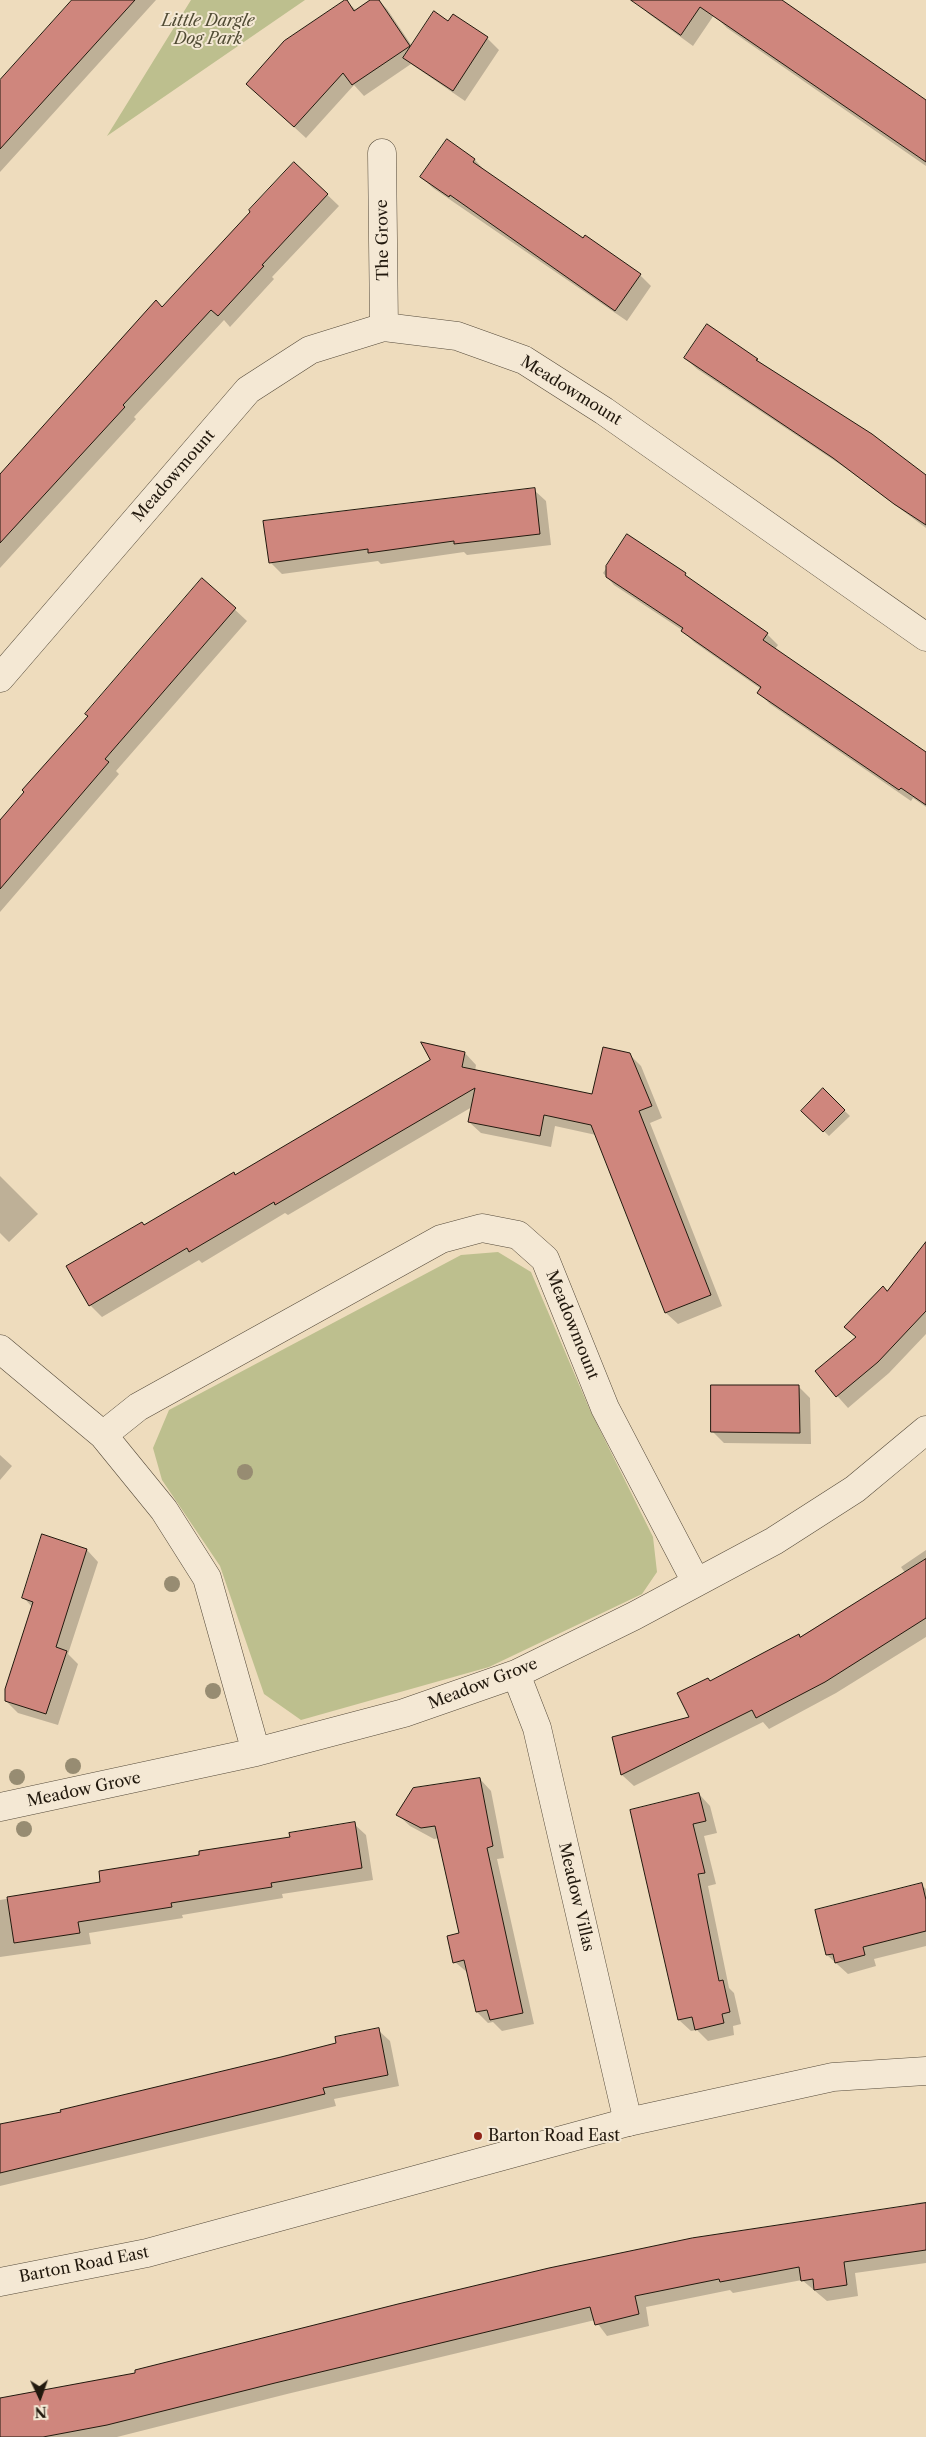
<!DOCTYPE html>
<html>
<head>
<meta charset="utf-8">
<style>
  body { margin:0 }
  #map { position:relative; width:926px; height:2437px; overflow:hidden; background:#eedcbd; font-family:"Libre Caslon Text",serif }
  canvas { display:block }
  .north { position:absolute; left:15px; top:2372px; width:50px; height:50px; -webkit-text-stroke:4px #f4e8d4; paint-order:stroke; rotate:177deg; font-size:14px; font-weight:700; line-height:20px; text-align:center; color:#22190e }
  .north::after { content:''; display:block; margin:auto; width:18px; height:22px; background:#22190e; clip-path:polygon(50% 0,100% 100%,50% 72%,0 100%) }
</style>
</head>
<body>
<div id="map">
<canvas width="926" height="2437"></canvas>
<div class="north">N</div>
</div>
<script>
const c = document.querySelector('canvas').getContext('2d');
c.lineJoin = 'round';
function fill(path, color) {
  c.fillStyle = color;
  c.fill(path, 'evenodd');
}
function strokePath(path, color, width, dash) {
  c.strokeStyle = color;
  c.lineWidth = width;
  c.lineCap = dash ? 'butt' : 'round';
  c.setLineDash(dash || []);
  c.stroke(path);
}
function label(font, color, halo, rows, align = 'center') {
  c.font = font + ' "Libre Caslon Text",serif';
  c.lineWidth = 4;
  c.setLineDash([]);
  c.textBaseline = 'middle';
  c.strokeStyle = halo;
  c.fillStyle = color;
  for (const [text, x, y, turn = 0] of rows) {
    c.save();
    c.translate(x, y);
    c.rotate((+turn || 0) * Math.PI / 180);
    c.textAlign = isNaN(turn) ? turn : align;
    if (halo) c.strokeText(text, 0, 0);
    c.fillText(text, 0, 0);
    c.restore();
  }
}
const green = new Path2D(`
  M191,0H305L107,136Z
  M498,1252L531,1272L589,1408L653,1537L657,1572L642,1594L489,1667L301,1720L264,1694L220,1566L162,1480L153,1448L169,1410L461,1255Z`);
const shadow = new Path2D(`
  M73,0H156L0,172V80Z
  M373,0H378L387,9L412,46L449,22L453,16L487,38L499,50L465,101L411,64L364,96L354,85L306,138L259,95L346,1L357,11Z
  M639,0H778L926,103V166L727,28L714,15L693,46L649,14L637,3Z
  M447,141L475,160L486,172L583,240L640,275L651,286L627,321L433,188L421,177Z
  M294,163L339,206L272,277L274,279L230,327L224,320L134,417L136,419L0,568V476L162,308L252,212Z
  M707,326L926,476V528L847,469L697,369L685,358Z
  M534,490L546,501L551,545L467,555L464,552L381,564L378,561L282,574L271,563Z
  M628,536L767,634L778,645L775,649L926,754V807L913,798L911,801L770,704L759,693L761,689L694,642L682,630L614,585L603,573Z
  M202,579L247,621L116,771L119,774L0,912V821Z
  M423,1044L465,1053L476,1065L475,1071L593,1095L629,1054L641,1066L662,1118L650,1123L722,1306L678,1324L666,1313L596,1135L555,1126L551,1147L481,1133L469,1122L472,1107L288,1215L285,1213L202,1263L199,1260L102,1317L90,1305L68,1267L236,1176L431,1061Z
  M823,1090L850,1116L829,1136L803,1111Z
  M0,1176L38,1214L9,1242L0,1233Z
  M926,1244V1334L889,1373L848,1408L816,1372L857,1338L887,1292Z
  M799,1387L810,1398L811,1444L724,1443L712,1431Z
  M0,1455L12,1466L0,1480Z
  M87,1550L98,1562L68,1654L78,1664L58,1725L18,1713L6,1701L32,1607L24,1598Z
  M926,1550V1637L836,1693L769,1729L763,1722L634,1786L622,1775L613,1738L691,1718L711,1682L799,1636L801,1638L906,1574L901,1567Z
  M480,1779L491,1791L504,1858L497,1859L534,2024L502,2031L493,2022L488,2023L477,2012L468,1973L455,1962L460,1934L439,1838L434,1839L410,1826L398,1815Z
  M699,1794L710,1806L717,1833L704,1836L716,1884L708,1886L729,1988L734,1993L741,2024L733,2026L734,2035L708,2041L697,2030L691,2031L679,2020L631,1811Z
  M354,1824L366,1835L373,1880L282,1894L283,1898L182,1915L183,1918L89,1933L91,1944L0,1957V1900L102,1883L201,1856Z
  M921,1885L926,1889V1946L874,1959L876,1966L848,1974L827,1955Z
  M378,2030L390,2041L399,2086L334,2099L336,2106L0,2186V2125L62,2113L337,2044Z
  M926,2202V2263L855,2273L858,2296L827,2301L802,2280L733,2293L730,2290L646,2307L649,2326L607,2336L595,2320L287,2394L117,2437H0V2399L137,2374L692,2239L916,2206L915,2203Z`);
const building = new Path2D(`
  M72,0H135L0,149V80Z
  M345,0H347L354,11L370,0H379L410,46L352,85L343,73L294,127L246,84L284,41Z
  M631,0H782L926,100V162L700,7L681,35Z
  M434,11L448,21L453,14L488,37L453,91L403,58Z
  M447,139L475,159L473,162L583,238L585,235L641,274L615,311L450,195L449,197L420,177Z
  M294,162L328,194L262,265L264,266L218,316L211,310L123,405L125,407L0,543V474L156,300L162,307L250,212L249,210Z
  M707,324L758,359L756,360L872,434L926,475V525L894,504L833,458L684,358Z
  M535,488L540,534L454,544V541L368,553V549L269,563L263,521Z
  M627,534L686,573L685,575L768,633L763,640L926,752V805L901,788L899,790L757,693L761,687L681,631L683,628L606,577V566Z
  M202,578L236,608L105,759L109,762L0,889V820L24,792L22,790L88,716L85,714Z
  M421,1042L465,1052L462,1067L592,1094L603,1047L630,1053L652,1106L639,1111L711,1295L665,1313L591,1125L544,1115L540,1136L468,1122L475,1088L275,1205L274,1202L189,1252L187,1248L89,1306L66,1266L142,1222L144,1225L234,1172L235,1175L430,1060Z
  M823,1088L845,1110L823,1132L801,1111Z
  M926,1242V1311L878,1362L836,1397L815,1371L856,1337L844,1327L883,1286L887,1291Z
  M711,1385H799L800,1433L711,1432Z
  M42,1534L87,1549L56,1647L67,1651L46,1714L5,1701V1689L33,1602L22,1598Z
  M926,1559V1618L825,1682L756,1718L752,1710L621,1775L612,1737L689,1717L677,1693L708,1678L710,1681L799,1634L800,1637Z
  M480,1778L493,1846L487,1848L523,2013L490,2020L487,2010L476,2012L464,1960L453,1963L447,1936L459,1933L435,1826L421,1828L396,1815L413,1788Z
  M699,1793L706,1821L693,1824L705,1873L698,1874L719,1981L723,1980L730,2012L722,2014L724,2023L695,2030L692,2017L678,2020L630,1810Z
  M355,1822L362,1868L271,1883L272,1887L171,1903L172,1907L78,1922L80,1933L14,1943L7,1897L100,1882L99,1871L199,1855V1851L290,1837L289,1833Z
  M922,1883L926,1900V1931L863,1947L865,1955L835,1963L833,1954L826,1955L815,1910Z
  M379,2028L388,2075L323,2088L325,2094L0,2173V2124L61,2112L60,2110L281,2057L336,2043L335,2037Z
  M926,2203V2250L844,2262L847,2285L814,2290L813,2279L801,2281L799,2267L720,2282L719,2279L635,2296L639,2314L595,2325L590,2307L275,2383L107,2425L43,2437H0V2398L135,2373V2370L398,2304L549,2268L692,2238Z`);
const minor = new Path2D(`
  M382,153L384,327
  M0,678L248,390L310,350L384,327L457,336L524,360L604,411L926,637
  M0,1349L103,1435L164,1510L207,1578L256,1752
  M103,1435L138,1407L441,1239L482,1228L518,1235L545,1259L605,1408L696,1582
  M516,1674L537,1728L628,2122
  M0,1807L256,1752L404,1713L516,1674L634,1616L774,1541L855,1489L926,1430`);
const tertiary = new Path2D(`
  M0,2282L147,2253L628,2122L833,2077L926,2071`);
const trees = [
  [245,1472],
  [172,1584],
  [213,1691],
  [73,1766],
  [17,1777],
  [24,1829]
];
const markers = [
  [478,2136,5,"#8f2418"]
];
const parkNames = [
  ["Little Dargle",208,21],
  ["Dog Park",208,39]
];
const streetNames = [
  ["The Grove",383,240,-91],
  ["Meadowmount",571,391,32],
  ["Meadowmount",174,476,-49],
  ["Meadowmount",572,1325,68],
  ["Meadow Grove",483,1684,-21],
  ["Meadow Grove",84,1790,-12],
  ["Meadow Villas",576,1897,77],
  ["Barton Road East",84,2265,-11]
];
const poiNames = [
  ["Barton Road East",488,2136]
];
fill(green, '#bdbf8e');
fill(shadow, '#0003');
fill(building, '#cf867d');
strokePath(building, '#22190e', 1);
strokePath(minor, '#554a3a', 29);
strokePath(tertiary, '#554a3a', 29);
strokePath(minor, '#f4e8d4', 28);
strokePath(tertiary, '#f4e8d4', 28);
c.fillStyle = '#978c72';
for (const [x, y] of trees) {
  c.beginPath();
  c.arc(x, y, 8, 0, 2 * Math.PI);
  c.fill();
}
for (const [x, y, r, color] of markers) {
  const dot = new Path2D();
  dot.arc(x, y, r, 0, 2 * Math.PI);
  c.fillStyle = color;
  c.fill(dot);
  strokePath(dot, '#f4e8d4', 2);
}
label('italic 16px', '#504b34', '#f4e8d4', parkNames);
label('16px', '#22190e', '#f4e8d4', streetNames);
label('16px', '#22190e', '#f4e8d4', poiNames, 'left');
</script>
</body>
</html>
